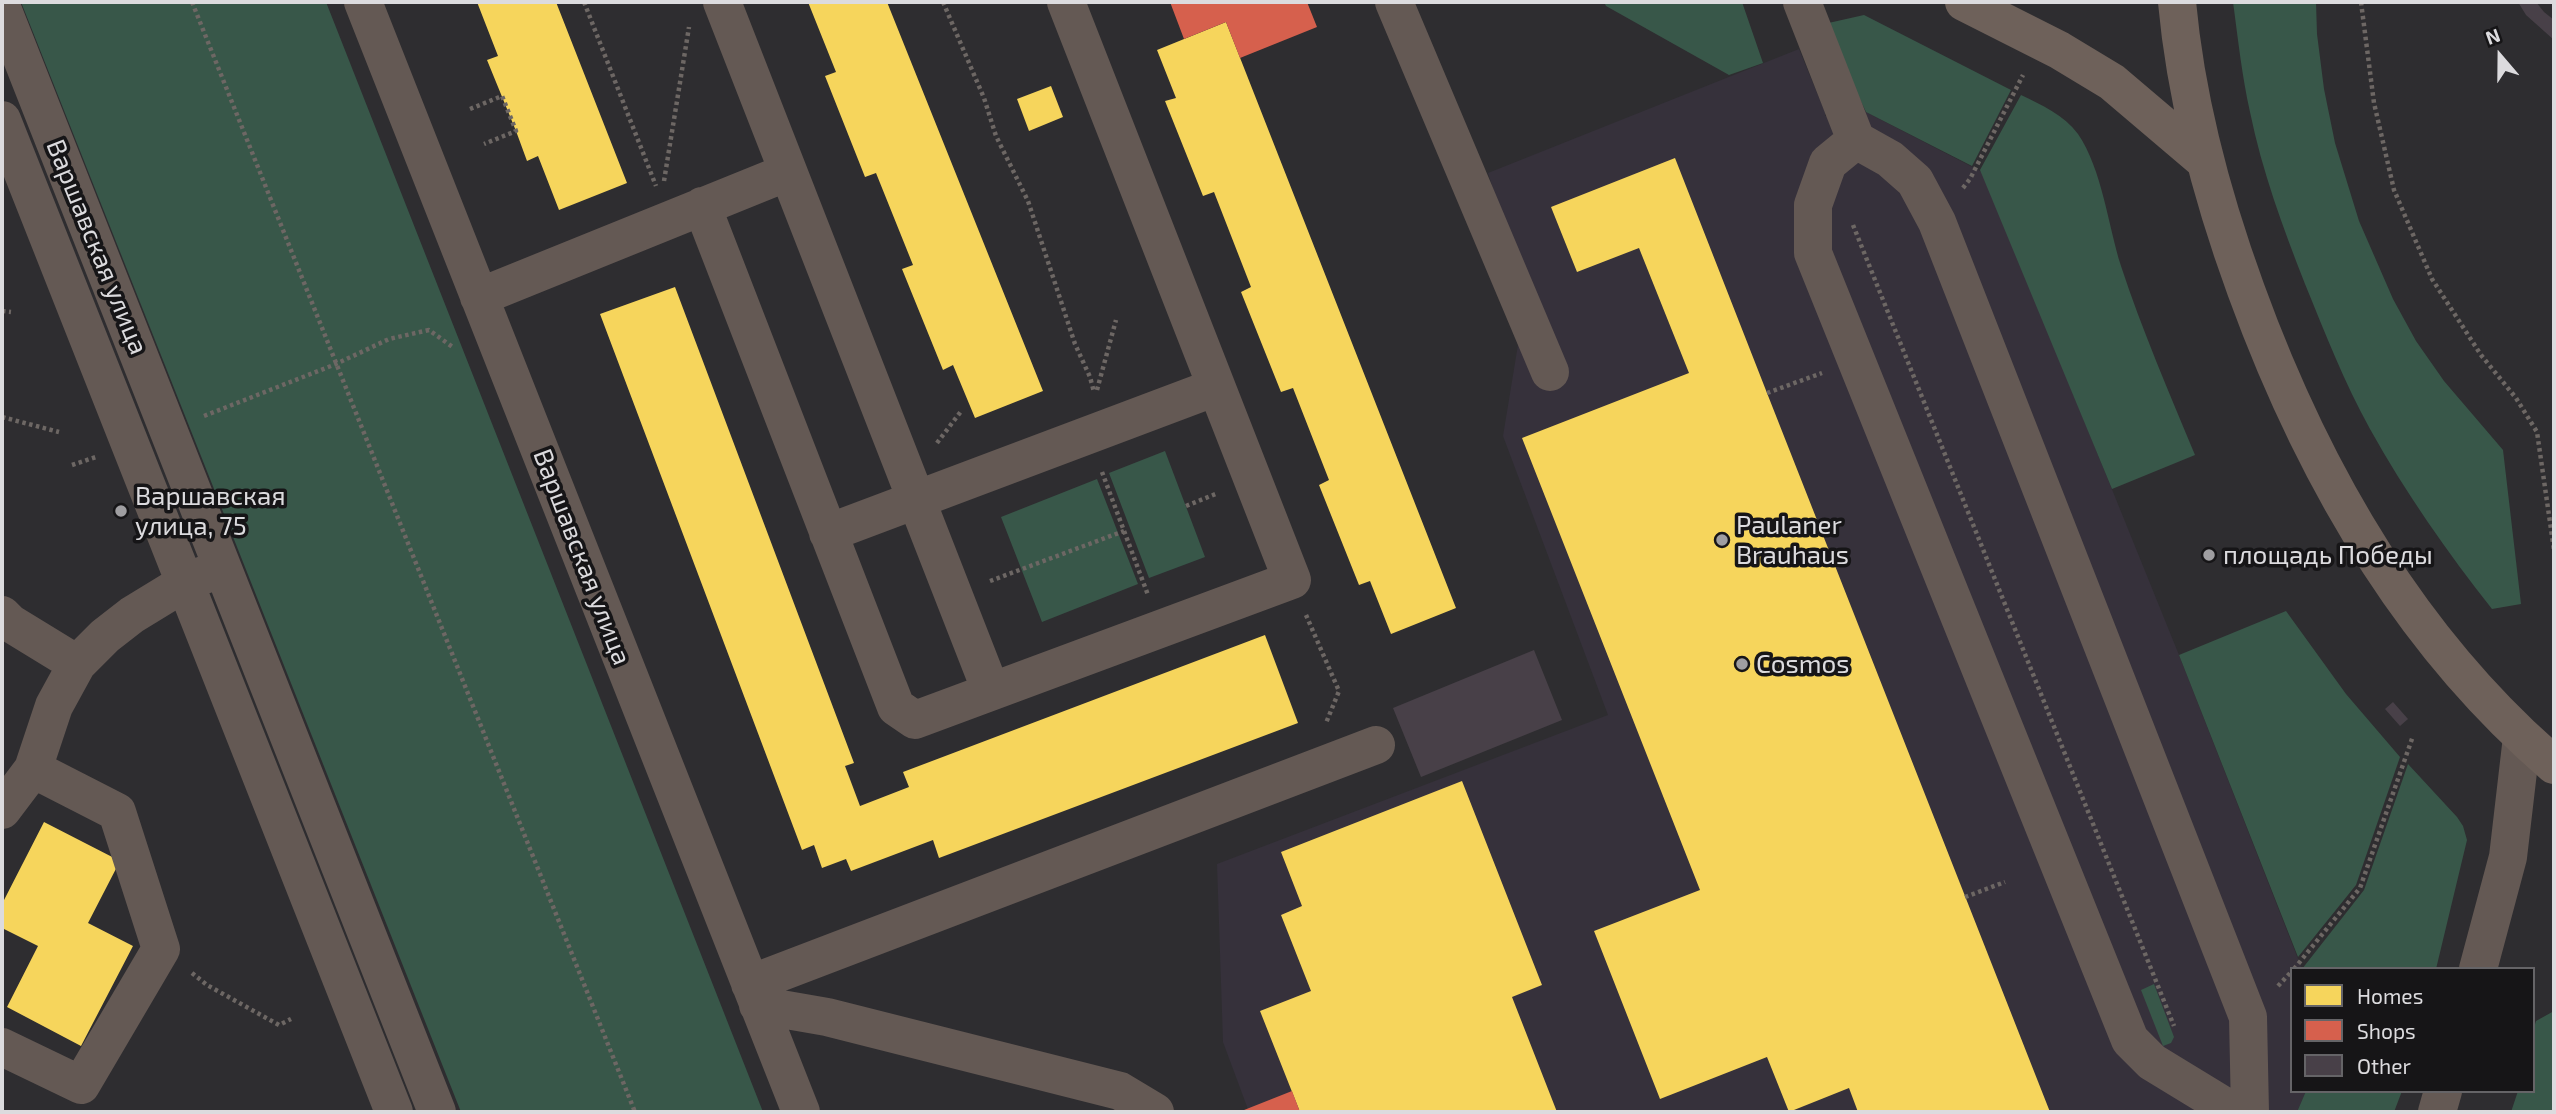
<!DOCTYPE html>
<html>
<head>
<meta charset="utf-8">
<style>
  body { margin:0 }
  #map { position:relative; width:2556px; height:1114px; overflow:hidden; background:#2e2d30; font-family:"Exo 2",sans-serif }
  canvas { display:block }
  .frame { position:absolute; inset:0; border:4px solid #dcdbde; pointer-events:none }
  .legend { position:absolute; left:2290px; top:967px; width:245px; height:126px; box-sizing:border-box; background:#161517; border:2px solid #656467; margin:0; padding:9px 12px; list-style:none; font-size:21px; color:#dcdbde }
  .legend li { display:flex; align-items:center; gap:14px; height:35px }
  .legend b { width:35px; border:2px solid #656467 }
  .north { position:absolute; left:2465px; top:21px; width:70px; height:70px; -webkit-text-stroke:5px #161517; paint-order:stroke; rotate:340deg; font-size:19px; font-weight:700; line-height:28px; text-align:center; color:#dcdbde }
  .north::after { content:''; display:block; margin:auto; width:24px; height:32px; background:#dcdbde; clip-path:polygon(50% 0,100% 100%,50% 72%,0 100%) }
</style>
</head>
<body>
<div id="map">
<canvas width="2556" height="1114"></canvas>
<div class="frame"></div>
<ul class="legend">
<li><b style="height:19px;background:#f6d55c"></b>Homes</li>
<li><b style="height:19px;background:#d6604d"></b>Shops</li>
<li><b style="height:19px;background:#484048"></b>Other</li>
</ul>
<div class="north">N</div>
</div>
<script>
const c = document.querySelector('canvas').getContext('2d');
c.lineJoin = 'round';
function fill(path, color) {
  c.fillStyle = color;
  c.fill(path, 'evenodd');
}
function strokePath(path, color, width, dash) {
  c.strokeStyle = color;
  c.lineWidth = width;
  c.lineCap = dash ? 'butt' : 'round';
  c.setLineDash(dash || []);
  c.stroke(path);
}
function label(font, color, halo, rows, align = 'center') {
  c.font = font + ' "Exo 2",sans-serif';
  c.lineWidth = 7;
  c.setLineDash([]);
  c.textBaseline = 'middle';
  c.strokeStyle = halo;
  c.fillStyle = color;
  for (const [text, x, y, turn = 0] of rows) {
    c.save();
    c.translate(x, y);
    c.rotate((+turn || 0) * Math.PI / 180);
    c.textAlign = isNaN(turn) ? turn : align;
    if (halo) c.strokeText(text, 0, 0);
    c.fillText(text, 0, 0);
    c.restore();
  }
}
const built = new Path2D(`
  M1799,49L1825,112V116L1861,107L1866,112L1984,173L2179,655L2302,969H2292V1091H2306L2297,1112H1249L1223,1042L1217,864L1608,715L1503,436L1526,296L1488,173Z`);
const green = new Path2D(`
  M21,2H326L763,1112H461Z
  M1604,2H1742L1763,63L1729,75L1606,6Z
  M2233,2H2316L2317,34L2324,89L2335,143L2359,221L2393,299L2416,341L2444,381L2503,450L2521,604L2492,609C2447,552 2405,492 2370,429C2344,382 2325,333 2305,284C2283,228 2262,171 2250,112C2242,76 2238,39 2233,2Z
  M1864,15L2011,90L1972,166L1866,112L1824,24Z
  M2021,95C2042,105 2064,115 2078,134C2102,169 2108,225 2121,266C2142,330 2169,392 2195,455L2112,489L1980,170Z
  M1165,451L1205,557L1149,578L1109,473Z
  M1097,479L1138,584L1042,622L1001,517Z
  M2286,611L2346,694L2400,757L2356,885L2298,957L2179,655Z
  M2408,764L2457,817L2463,826L2467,840L2436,969H2302L2364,890Z
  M2154,984L2174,1037L2171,1043L2163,1046L2141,990Z
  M2554,1011V1112H2511L2518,1091H2533V1031L2536,1021Z
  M2306,1091H2402L2394,1112H2297Z`);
const homes = new Path2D(`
  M477,2H556L627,183L559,210L538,156L527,161L516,131L487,60L498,56Z
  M808,2H887L1043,391L975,418L953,365L943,370L902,269L913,265L876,173L865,177L825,76L836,72Z
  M1226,22L1456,608L1391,634L1370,581L1359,585L1319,485L1329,480L1293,388L1281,392L1241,292L1251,287L1214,192L1203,196L1165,101L1176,98L1157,50Z
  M1051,86L1063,117L1029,131L1017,99Z
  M1675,158L1767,393L2050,1112H1858L1849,1088L1789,1112L1767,1057L1660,1099L1594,931L1700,890L1522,438L1689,373L1639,248L1577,272L1551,207Z
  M675,287L854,763L845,766L860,806L909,787L903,772L1265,635L1298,723L939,858L933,840L851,871L846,859L822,868L814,845L802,850L600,314Z
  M1462,781L1542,985L1512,997L1557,1112H1300L1260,1011L1311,991L1281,915L1302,906L1281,852Z
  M44,822L120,861L88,923L133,946L81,1046L7,1007L38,946L2,928V904Z`);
const shops = new Path2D(`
  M1170,2H1307L1317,27L1240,58L1226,22L1184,39Z
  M1292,1091L1300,1112H1239Z`);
const building = new Path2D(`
  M2518,2H2536L2544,12L2554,20V40L2526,15Z
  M1534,650L1562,720L1421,777L1393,708Z
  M2393,702L2408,719L2400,726L2385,709Z`);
const path = new Path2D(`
  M192,2L635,1112
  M584,2L656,186
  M943,2L984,98L996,136L1028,201L1075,344L1090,377L1094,392
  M2361,2L2374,103L2394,190L2432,279L2481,355L2516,398L2537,432L2554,550
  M470,109L502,96L516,131L484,144
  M664,181L689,27
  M1963,188L1970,179L2023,75
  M1853,225L2174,1026
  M2,311L11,312
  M1097,390L1116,320
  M1767,393L1822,373
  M204,416L336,364L389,339L429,330L454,348
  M2,417L59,432
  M937,443L962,410
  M72,465L96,457
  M1102,472L1148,595
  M1186,506L1218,493
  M990,581L1124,531
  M1306,615L1339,691L1326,723
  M1965,897L2005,882
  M2294,969L2360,888L2413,736
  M192,973L207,985L279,1025L291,1019
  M2278,986L2292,971`);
const minor = new Path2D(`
  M363,2L801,1112
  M722,2L991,691
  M1394,2L1550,372
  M1802,2L1856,140L1890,159L1915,181L1937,222L2248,1017L2250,1112
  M2,8C148,376 291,744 437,1112
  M2,120L394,1112
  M1856,140L1828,163L1813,205V253L2130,1040L2152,1062L2234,1112
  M702,206L896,707L915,720L1292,580L1066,2
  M479,297L788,172
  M828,533L1216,387
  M2,615L10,623L77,664
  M2,810L33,769L54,706L77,664L105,636L132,615L186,582L209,573
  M2478,969L2508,857L2522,737
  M750,984L1376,745
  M758,1005L827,1017L1120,1091L1155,1112
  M2,1047L81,1085L161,949L117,812L33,769
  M2437,1112L2443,1091`);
const major = new Path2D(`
  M1964,2L2059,50L2112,82L2205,161
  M2177,2C2186,100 2212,197 2246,290C2311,469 2408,640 2554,765`);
const markers = [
  [121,511,7,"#9f9ea1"],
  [1722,540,7,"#9f9ea1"],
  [2209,555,7,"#9f9ea1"],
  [1742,664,7,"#9f9ea1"]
];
const streetNames = [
  ["Варшавская улица",97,247,68],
  ["Варшавская улица",582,557,69]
];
const poiNames = [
  ["Варшавская",135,496],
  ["улица, 75",135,526],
  ["Paulaner",1736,525],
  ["Brauhaus",1736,555],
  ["площадь Победы",2223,555],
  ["Cosmos",1756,664]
];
fill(built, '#36313b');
fill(green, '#385749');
fill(homes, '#f6d55c');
fill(shops, '#d6604d');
fill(building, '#484048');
strokePath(path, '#6d6764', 4.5, [3.5, 3.5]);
strokePath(minor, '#645954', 38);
strokePath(major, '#6e615a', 38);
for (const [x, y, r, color] of markers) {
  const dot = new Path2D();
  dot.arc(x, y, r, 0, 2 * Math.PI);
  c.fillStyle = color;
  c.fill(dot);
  strokePath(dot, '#161517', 2.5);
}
label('26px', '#dcdbde', '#161517', streetNames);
label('26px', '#dcdbde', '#161517', poiNames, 'left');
</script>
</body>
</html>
